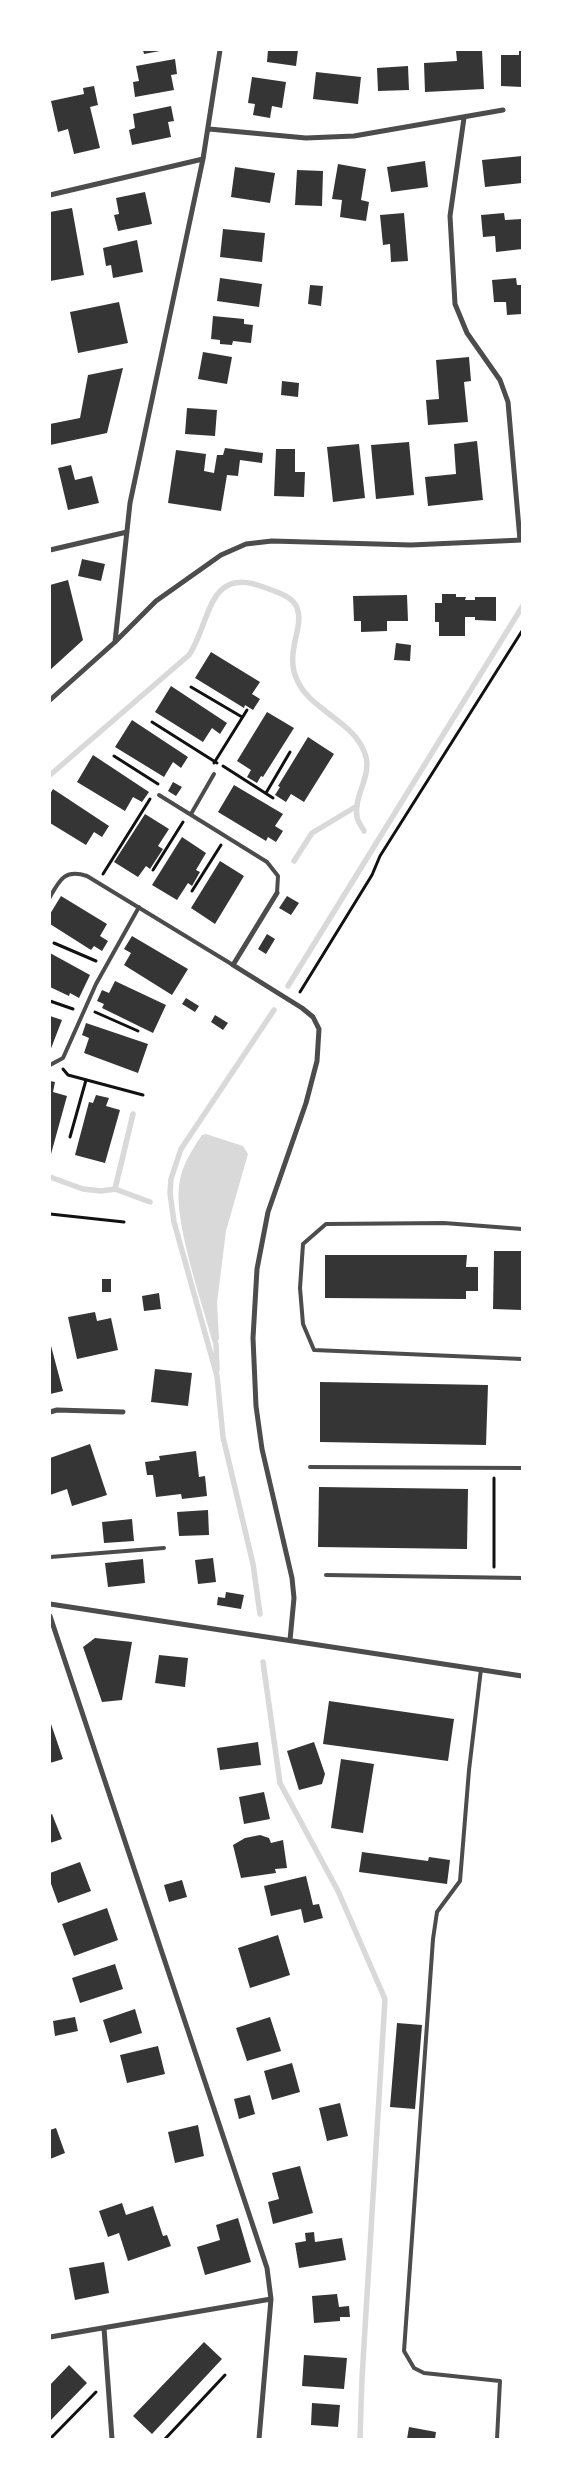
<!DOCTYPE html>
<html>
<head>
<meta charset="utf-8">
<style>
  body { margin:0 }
  #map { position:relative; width:572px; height:2489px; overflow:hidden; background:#fff; font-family:"Asap Condensed",sans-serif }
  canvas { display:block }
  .frame { position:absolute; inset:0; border:51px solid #fff; pointer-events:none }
</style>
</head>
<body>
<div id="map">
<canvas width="572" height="2489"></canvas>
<div class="frame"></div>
</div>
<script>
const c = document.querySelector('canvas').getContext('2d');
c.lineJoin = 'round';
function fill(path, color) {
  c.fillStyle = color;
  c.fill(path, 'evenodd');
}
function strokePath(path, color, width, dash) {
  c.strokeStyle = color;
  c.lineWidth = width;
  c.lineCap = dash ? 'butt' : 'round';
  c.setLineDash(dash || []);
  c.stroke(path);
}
const water = new Path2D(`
  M206,1134L243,1146L248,1154L226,1231L217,1303L219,1339L216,1344L213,1343C203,1305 174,1223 179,1186C181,1167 191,1151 202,1135Z`);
const stream = new Path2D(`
  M50,775L189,655C211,623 207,563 266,588C276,592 293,596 297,608C305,628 283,653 298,682C312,711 355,722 365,754C373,775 353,796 357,817C358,822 362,827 364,831
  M294,861L312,833L357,806
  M288,986L522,607
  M50,1177L83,1189L101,1191L115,1189L150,1202
  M115,1189L133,1114
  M216,1344L217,1370
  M260,1614L253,1564L223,1437L217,1376L174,1222L170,1193L171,1179L181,1149L274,1010
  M263,1662L280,1783L338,1891L385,1999L362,2378L360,2439`);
const building = new Path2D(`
  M143,50H160V51L144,54Z
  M268,50H298L296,66L267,62Z
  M456,50H482L484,89L425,92L424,63L457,61Z
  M519,50H522V87L501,86V55H519Z
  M175,59L177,74L171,75L174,90L135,97L133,82L139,81L136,66Z
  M408,66L409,90L378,91L377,68Z
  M316,72L361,77L358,104L313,99Z
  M252,77L286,82L282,108L272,106L270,118L253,115L255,104L248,103Z
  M94,86L98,105L90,107L100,148L74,154L68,129L58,132L51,101L84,94L83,88Z
  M171,106L174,121L168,122L171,137L132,145L129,130L135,128L133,114Z
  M522,156V183L485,187L482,160Z
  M425,161L428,187L391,192L387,167Z
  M338,164L366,169L361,200L369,202L366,221L340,217L342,200L332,199Z
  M235,167L275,173L270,203L231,197Z
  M297,170L323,171L322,206L295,205Z
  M145,192L152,224L118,231L114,215L119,214L116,198Z
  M72,208L84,275L50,281V212Z
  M404,213L408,261L391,262L390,244L383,245L380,215Z
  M504,213L505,220L522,219V249L496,252L495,236L483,237L481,215Z
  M223,229L265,233L262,262L220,257Z
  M137,240L143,272L113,278L111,265L106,266L103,248Z
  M220,278L262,284L259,307L217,301Z
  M516,278L517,285H522V314L507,315L506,302H494L492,280Z
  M310,285L323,286L321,306L308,304Z
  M119,302L128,343L78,353L70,312Z
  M213,316L244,319V324L253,325L251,343L233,341L232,345L220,344V340L211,339Z
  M203,352L232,357L227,384L198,379Z
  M469,357L471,381L464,382L468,422L428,425L426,400L439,399L436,360Z
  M123,368L107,433L50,445V424L80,418L88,375Z
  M282,381L299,383L298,397L281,395Z
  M187,408L217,410L215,436L185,434Z
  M477,441L483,500L428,506L425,477L456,474L454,444Z
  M409,442L414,495L376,499L371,445Z
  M359,444L365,498L333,502L327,447Z
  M225,448L263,453L262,463L240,460L238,476L227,475L221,511L168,503L176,450L206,454L204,471L214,473L217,455H223Z
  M276,449H295V472H305L304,497L274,496Z
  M71,465L75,480L92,476L99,503L68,510L58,468Z
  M82,559L105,564L101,581L78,576Z
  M68,580L83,640L50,670V585Z
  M442,594H456V597H466L465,600H475V597H496V621L475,620V617H465V636H439V622H435V603H442Z
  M407,595L408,621H387V631L361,632V621H354L353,596Z
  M396,643L411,645L410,661L394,660Z
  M211,652L260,682L252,694L260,699L253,710L245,705L244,708L195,678Z
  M171,686L227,723L220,734L212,728L203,742L155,712Z
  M267,712L294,728L263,777L261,776L257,783L247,777L251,770L237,761Z
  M132,720L188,757L181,768L173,762L164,777L115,747Z
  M308,737L334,754L304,802L291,794L286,802L275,795L280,787L278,786Z
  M93,755L149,792L142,802L133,797L125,811L77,782Z
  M173,782L182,787L176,796L168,791Z
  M234,785L283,814L275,826L283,831L276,842L268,837L266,841L218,812Z
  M53,789L109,826L102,837L94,832L86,845L50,823V794Z
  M145,814L169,829L158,846L163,849L150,869L146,866L138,877L114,862Z
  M182,837L206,853L196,870L200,872L192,886L188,883L177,900L152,885Z
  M220,861L244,876L215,924L191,908Z
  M61,896L107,924L100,936L108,941L102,951L94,946L91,950L50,924V914Z
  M287,896L299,903L291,915L279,908Z
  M267,934L275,939L266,954L258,949Z
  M132,936L188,969L172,995L124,965L131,953L124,949Z
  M50,953L90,975L79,998L70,993L69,996L50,987Z
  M115,981L166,1005L153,1033L102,1008L104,1004L97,1001L102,990L109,993Z
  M186,998L199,1006L195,1012L182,1004Z
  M215,1015L228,1023L223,1030L211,1022Z
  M50,1016L62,1020L50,1051Z
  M86,1023L148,1044L138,1073L84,1053L89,1038L82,1035Z
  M50,1081L55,1082L53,1092L67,1096L51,1154Z
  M96,1095L109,1098L106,1106L120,1110L105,1163L75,1155L89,1102L93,1103Z
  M494,1251H522V1310L493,1309Z
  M325,1255H467L466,1267H478V1291H466V1299L325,1298Z
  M102,1279H111V1292H102Z
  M159,1293L161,1309L144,1311L142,1296Z
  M95,1312L97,1321L111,1318L118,1350L77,1359L68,1317Z
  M50,1342L63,1391L50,1394Z
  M155,1369L192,1373L188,1406L151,1402Z
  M320,1382L488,1385L486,1445L320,1442Z
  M90,1444L107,1495L72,1506L67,1489L50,1495V1458Z
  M196,1451L199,1477L205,1476L207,1496L182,1499L181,1494L156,1497L153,1475H147L145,1462L160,1460L159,1456Z
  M319,1487L468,1489L467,1549L318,1547Z
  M208,1510L209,1535L179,1536L177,1512Z
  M132,1519L134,1541L104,1543L102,1522Z
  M213,1558L216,1582L198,1584L195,1560Z
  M143,1559L145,1583L108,1587L105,1563Z
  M226,1592L244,1595L241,1609L217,1605L218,1597L225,1598Z
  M95,1638L132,1642L122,1700L102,1702L83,1647Z
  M159,1655L188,1658L185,1687L155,1683Z
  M329,1701L454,1719L448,1761L323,1744Z
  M50,1721L63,1759L50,1763Z
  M258,1742L261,1765L220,1770L217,1748Z
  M314,1742L325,1774L322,1784L299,1790L287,1751Z
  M341,1759L374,1764L363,1833L331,1828Z
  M264,1792L270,1819L244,1824L239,1797Z
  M52,1814L62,1839L50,1843V1815Z
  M260,1835L269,1838L271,1843L283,1840L287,1868L275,1869L276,1873L241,1878L233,1845L245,1838Z
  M362,1852L428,1861L429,1857L450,1860L447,1884L359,1872Z
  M80,1862L91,1891L58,1903L50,1881V1873Z
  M306,1876L313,1905L319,1904L323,1918L304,1923L301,1909L271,1916L264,1886Z
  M182,1880L187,1897L169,1902L164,1885Z
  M107,1908L118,1940L74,1956L62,1924Z
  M278,1935L290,1975L250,1988L238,1948Z
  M115,1964L123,1989L80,2003L72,1978Z
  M135,2009L142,2033L110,2043L103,2020Z
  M75,2017L78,2031L55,2036L53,2021Z
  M270,2017L281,2051L247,2061L236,2028Z
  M397,2023L422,2025L415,2109L390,2107Z
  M158,2046L165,2074L127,2083L120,2055Z
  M292,2063L300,2092L272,2100L264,2071Z
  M250,2095L255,2114L239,2119L234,2099Z
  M340,2103L348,2136L327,2141L319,2108Z
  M198,2125L204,2156L175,2163L168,2132Z
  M56,2128L65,2153L50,2159V2130Z
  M300,2166L313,2213L273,2224L268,2202L279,2199L272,2173Z
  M122,2203L126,2215L153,2206L163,2236L167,2235L171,2246L128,2261L119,2233L108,2237L99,2211Z
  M238,2218L251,2262L205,2275L197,2247L220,2240L216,2225Z
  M314,2232L315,2242L342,2238L346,2260L299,2268L295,2243L306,2241L305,2233Z
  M104,2262L109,2293L75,2300L69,2268Z
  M337,2294L339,2307L349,2306L350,2317H340V2321L314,2323L312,2296Z
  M204,2342L222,2359L152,2434L133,2416Z
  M304,2355L347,2358L344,2389L302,2386Z
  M69,2365L87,2383L50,2421V2385Z
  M312,2403L340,2405L338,2427L311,2425Z
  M409,2427L436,2432L435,2439H407Z`);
const path = new Path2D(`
  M191,687L242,717
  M152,722L217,763
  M114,756L158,784
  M214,763L247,710
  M223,766L273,798
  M266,793L290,752
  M153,870L183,822
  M103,874L150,799
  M192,891L221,845
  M54,943L96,961
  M300,992L372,875L380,856L522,631
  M50,1001L73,1009
  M95,1012L138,1031
  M63,1069L68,1075L143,1095
  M70,1137L86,1080
  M50,1214L124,1222
  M494,1567V1478
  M50,2439L96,2392
  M165,2439L225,2375`);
const service = new Path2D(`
  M159,795L267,862L278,876L277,893
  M191,814L214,774
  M50,897C60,879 65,869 87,876L233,965
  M50,1065L63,1058L96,984L139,907
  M522,1229L444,1223L326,1224L303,1244L300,1288L303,1324L314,1350L522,1359
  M310,1467L522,1468
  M50,1557L164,1548
  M326,1575L522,1578
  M481,1669L469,1770L460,1881L437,1912L433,1939L404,2351L414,2368L424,2373L500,2381L497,2439`);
const minor = new Path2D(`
  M464,118L450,216L455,304L467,333L500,380L508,402L520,540
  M209,129L306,138L354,136L503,110
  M50,195L203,159
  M50,550L127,532
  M115,642L130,503L203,159L220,50
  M50,700L115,642L156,601L221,555L246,544L272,541L411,545L522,540
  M277,893L233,965L302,1008L313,1017L319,1029L317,1061L306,1103L268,1212L257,1269L253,1338L256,1406L262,1449L292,1578L294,1598L290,1640
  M50,1412L57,1410L123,1412
  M50,1604L522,1676
  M50,1616L267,2268L271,2299L259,2439
  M104,2328L112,2439
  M50,2337L271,2299`);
fill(water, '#d9d9d9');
strokePath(stream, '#d9d9d9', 5.5);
fill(building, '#353535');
strokePath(path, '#111', 3);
strokePath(service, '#4c4c4c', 4);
strokePath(minor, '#4c4c4c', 5);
</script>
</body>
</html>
